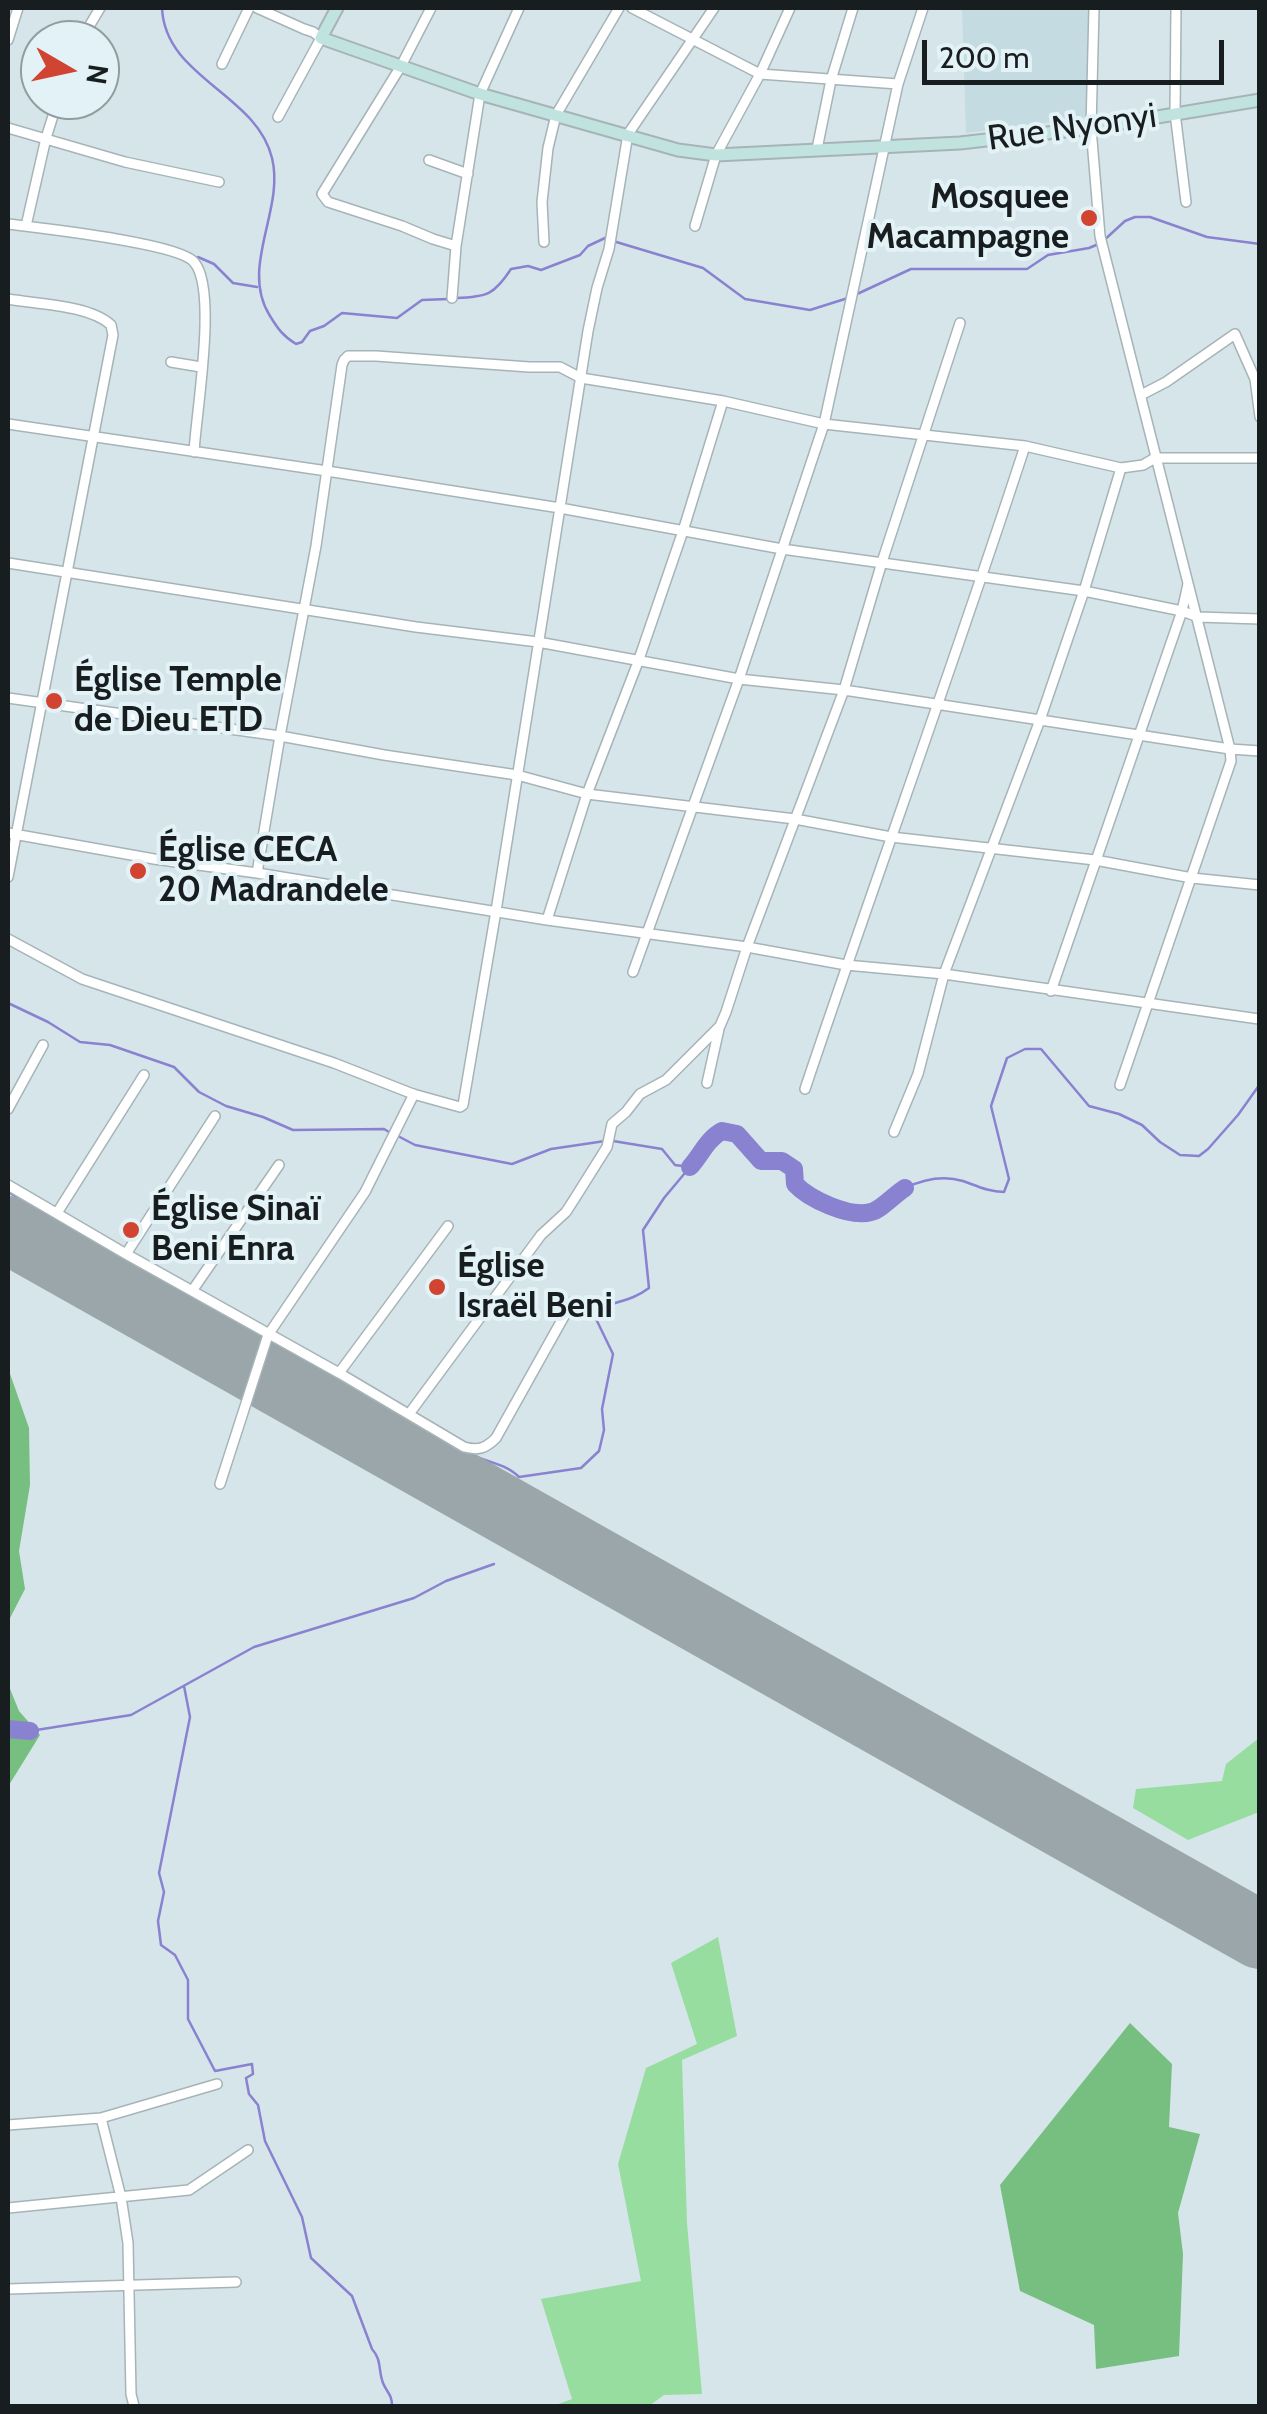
<!DOCTYPE html>
<html>
<head>
<meta charset="utf-8">
<style>
  body { margin:0 }
  #map { position:relative; width:1267px; height:2414px; overflow:hidden; background:#d6e5e9; font-family:Cabin,sans-serif }
  canvas { display:block }
  .frame { position:absolute; inset:0; border:10px solid #181d1f; pointer-events:none }
  .north { position:absolute; left:20px; top:20px; width:100px; height:100px; box-sizing:border-box; background:#e3f2f6; border:2px solid #929da0; border-radius:50%; rotate:99deg; font-size:28px; font-weight:700; line-height:40px; text-align:center; color:#181d1f }
  .north::after { content:''; display:block; margin:auto; width:35px; height:45px; background:#d04431; clip-path:polygon(50% 0,100% 100%,50% 72%,0 100%) }
  .scale { position:absolute; left:922px; top:40px; width:302px; height:45px; box-sizing:border-box; border:5px solid #181d1f; border-top:0; padding-left:12px; font-size:30px; line-height:35px; white-space:nowrap; color:#181d1f; -webkit-text-stroke:8px #e3f2f6; paint-order:stroke }
</style>
</head>
<body>
<div id="map">
<canvas width="1267" height="2414"></canvas>
<div class="frame"></div>
<div class="north">N</div>
<div class="scale">200 m</div>
</div>
<script>
const c = document.querySelector('canvas').getContext('2d');
c.lineJoin = 'round';
function fill(path, color) {
  c.fillStyle = color;
  c.fill(path, 'evenodd');
}
function strokePath(path, color, width, dash) {
  c.strokeStyle = color;
  c.lineWidth = width;
  c.lineCap = dash ? 'butt' : 'round';
  c.setLineDash(dash || []);
  c.stroke(path);
}
function label(font, color, halo, rows, align = 'center') {
  c.font = font + ' Cabin,sans-serif';
  c.lineWidth = 8;
  c.setLineDash([]);
  c.textBaseline = 'middle';
  c.strokeStyle = halo;
  c.fillStyle = color;
  for (const [text, x, y, turn = 0] of rows) {
    c.save();
    c.translate(x, y);
    c.rotate((+turn || 0) * Math.PI / 180);
    c.textAlign = isNaN(turn) ? turn : align;
    if (halo) c.strokeText(text, 0, 0);
    c.fillText(text, 0, 0);
    c.restore();
  }
}
const built = new Path2D(`
  M962,8H1089L1088,117L966,133Z
  M8,1203L1259,1912V1958L8,1266Z`);
const green = new Path2D(`
  M1259,1738V1812L1188,1840L1133,1808L1136,1789L1222,1781L1226,1764Z
  M718,1937L737,2036L682,2060L687,2223L702,2394L664,2395L649,2406H553L572,2399L541,2299L641,2281L618,2164L646,2068L697,2044L671,1963Z`);
const forest = new Path2D(`
  M8,1368L29,1428L30,1485L19,1551L25,1589L8,1622Z
  M8,1684L19,1711L40,1735L9,1785Z
  M1130,2023L1172,2064L1169,2127L1200,2134L1178,2213L1183,2254L1179,2356L1096,2369L1094,2325L1020,2291L1000,2185Z`);
const stream = new Path2D(`
  M162,8C165,78 256,93 272,158C285,210 239,267 270,316C278,329 283,336 296,344L302,342L310,331L324,326L342,313L397,318L422,300L448,299
  M613,241L703,268L745,299L810,310L848,298
  M198,257L214,264L233,283L257,287
  M855,295L911,269H1027L1048,255L1089,248L1101,243L1125,221L1135,217H1150L1207,237L1260,244
  M456,298C487,297 494,295 511,269L528,266L541,270L580,255L588,246L605,238
  M8,1003L48,1022L80,1042L110,1045L174,1067L199,1092L226,1106L263,1117L293,1130L384,1129L389,1132
  M396,1135L415,1145L512,1164L551,1149L605,1141
  M905,1188C924,1179 943,1175 963,1181C977,1186 989,1192 1004,1192L1009,1179L991,1106L1007,1058L1025,1049H1041L1089,1106L1119,1114L1142,1125L1160,1142L1180,1155L1199,1156L1208,1149L1238,1115L1260,1084
  M8,1192L263,1336
  M270,1340L441,1438
  M461,1450C480,1461 504,1462 519,1477L581,1468L599,1451L604,1430L602,1409L613,1354L597,1321V1311C614,1300 629,1303 649,1288L643,1230L664,1198L690,1167L675,1165L662,1149L613,1141
  M184,1686L190,1717L159,1873L164,1892L158,1921L161,1945L175,1955L188,1980V2019L215,2071L252,2064L253,2074L246,2078L249,2094L258,2105L265,2141L302,2217L311,2258L352,2296L372,2349C382,2360 378,2370 383,2383C387,2393 392,2394 392,2406
  M30,1731L131,1715L254,1647L414,1598L446,1581L494,1564`);
const river = new Path2D(`
  M690,1167C701,1155 707,1139 722,1131L737,1134L761,1161H782L794,1169L795,1184C809,1199 849,1218 871,1212C881,1210 895,1194 905,1188
  M8,1729L30,1731`);
const runway = new Path2D(`
  M8,1230L1260,1935`);
const street = new Path2D(`
  M257,8L304,29L313,32L321,38L278,117
  M431,8L401,66L322,194L328,202L402,226L433,239L456,246
  M632,8L760,74L898,84
  M1094,8L1091,128L1100,236L1230,749L1231,761L1120,1085
  M1176,8L1175,113L1186,202
  M8,40L18,8
  M81,40L100,8
  M222,64L249,8
  M8,128L125,162L219,182
  M817,149L831,80L853,8
  M429,160L468,174
  M8,224C39,228 178,243 194,262C218,289 196,413 194,452
  M26,226L46,138L58,100
  M695,226L716,155L760,74L790,8
  M544,242L542,202L548,148L556,115L619,8
  M452,298L456,246L480,94L519,8
  M8,299C36,304 90,305 111,325L113,335L8,877
  M171,362L201,367
  M1141,395L1166,382L1235,334L1255,379L1260,417
  M8,424L327,471L560,508L782,549L1084,591L1182,611L1198,617L1260,619
  M8,563L416,627L538,642L739,679L844,690L1230,749L1260,751
  M8,698L280,736L384,755L517,775L587,794L795,819L891,837L1095,860L1192,878L1260,885
  M8,833L154,859L257,873L547,920L747,947L846,965L944,974L1259,1019
  M257,873L280,736L316,546L342,365L344,360L348,356H376L529,367H560L581,378L723,401L824,424L1025,446L1121,468L1143,465L1155,458H1260
  M547,920L587,794L638,662L683,531L723,401
  M8,939L82,979L334,1063L413,1094L460,1107L463,1105L496,911L588,331L597,288L609,249L628,134L714,8
  M633,972L739,679L824,424L898,84L923,8
  M1051,991L1182,611L1188,584
  M707,1083L719,1029
  M805,1089C877,874 955,661 1025,446
  M8,1109L43,1045
  M894,1132L918,1074L944,974L1040,720L1084,591L1121,468
  M8,1185L126,1254L339,1373L464,1447C479,1451 486,1448 496,1438L572,1302
  M57,1213L144,1075
  M126,1254L215,1116
  M192,1291L279,1165
  M339,1373L448,1226
  M409,1414L541,1235L566,1212L575,1198L607,1147L612,1124L626,1112L640,1094L666,1080L720,1026L726,1012L747,947L844,690L882,562L960,323
  M220,1484L268,1335L365,1192L414,1094
  M101,2118L121,2197L128,2243L131,2394L134,2406
  M8,2125L101,2118L217,2084
  M8,2208L189,2190L248,2150
  M8,2289L236,2282`);
const secondary = new Path2D(`
  M337,8L321,38L480,94L678,150L716,155L960,143L1091,128L1260,100`);
const markers = [
  [1089,218,10,"#d04431"],
  [54,701,10,"#d04431"],
  [138,871,10,"#d04431"],
  [131,1230,10,"#d04431"],
  [437,1287,10,"#d04431"]
];
const streetNames = [
  ["Rue Nyonyi",1072,128,-8]
];
const poiNames = [
  ["Mosquee",1069,198,"right"],
  ["Macampagne",1069,238,"right"],
  ["Église Temple",74,681],
  ["de Dieu ETD",74,721],
  ["Église CECA",158,851],
  ["20 Madrandele",158,891],
  ["Église Sinaï",151,1210],
  ["Beni Enra",151,1250],
  ["Église",457,1267],
  ["Israël Beni",457,1307]
];
fill(built, '#c4dbe2');
fill(green, '#97dda0');
fill(forest, '#77bf81');
strokePath(stream, '#8982d0', 2.5);
strokePath(river, '#8982d0', 18);
strokePath(runway, '#9aa6aa', 68);
strokePath(street, '#a6b4b8', 12);
strokePath(secondary, '#a6b4b8', 15);
strokePath(street, '#fff', 9);
strokePath(secondary, '#c1e3df', 11);
for (const [x, y, r, color] of markers) {
  const dot = new Path2D();
  dot.arc(x, y, r, 0, 2 * Math.PI);
  c.fillStyle = color;
  c.fill(dot);
  strokePath(dot, '#e3f2f6', 4);
}
label('35px', '#181d1f', '#e3f2f6', streetNames);
label('bold 35px', '#181d1f', '#e3f2f6', poiNames, 'left');
</script>
</body>
</html>
